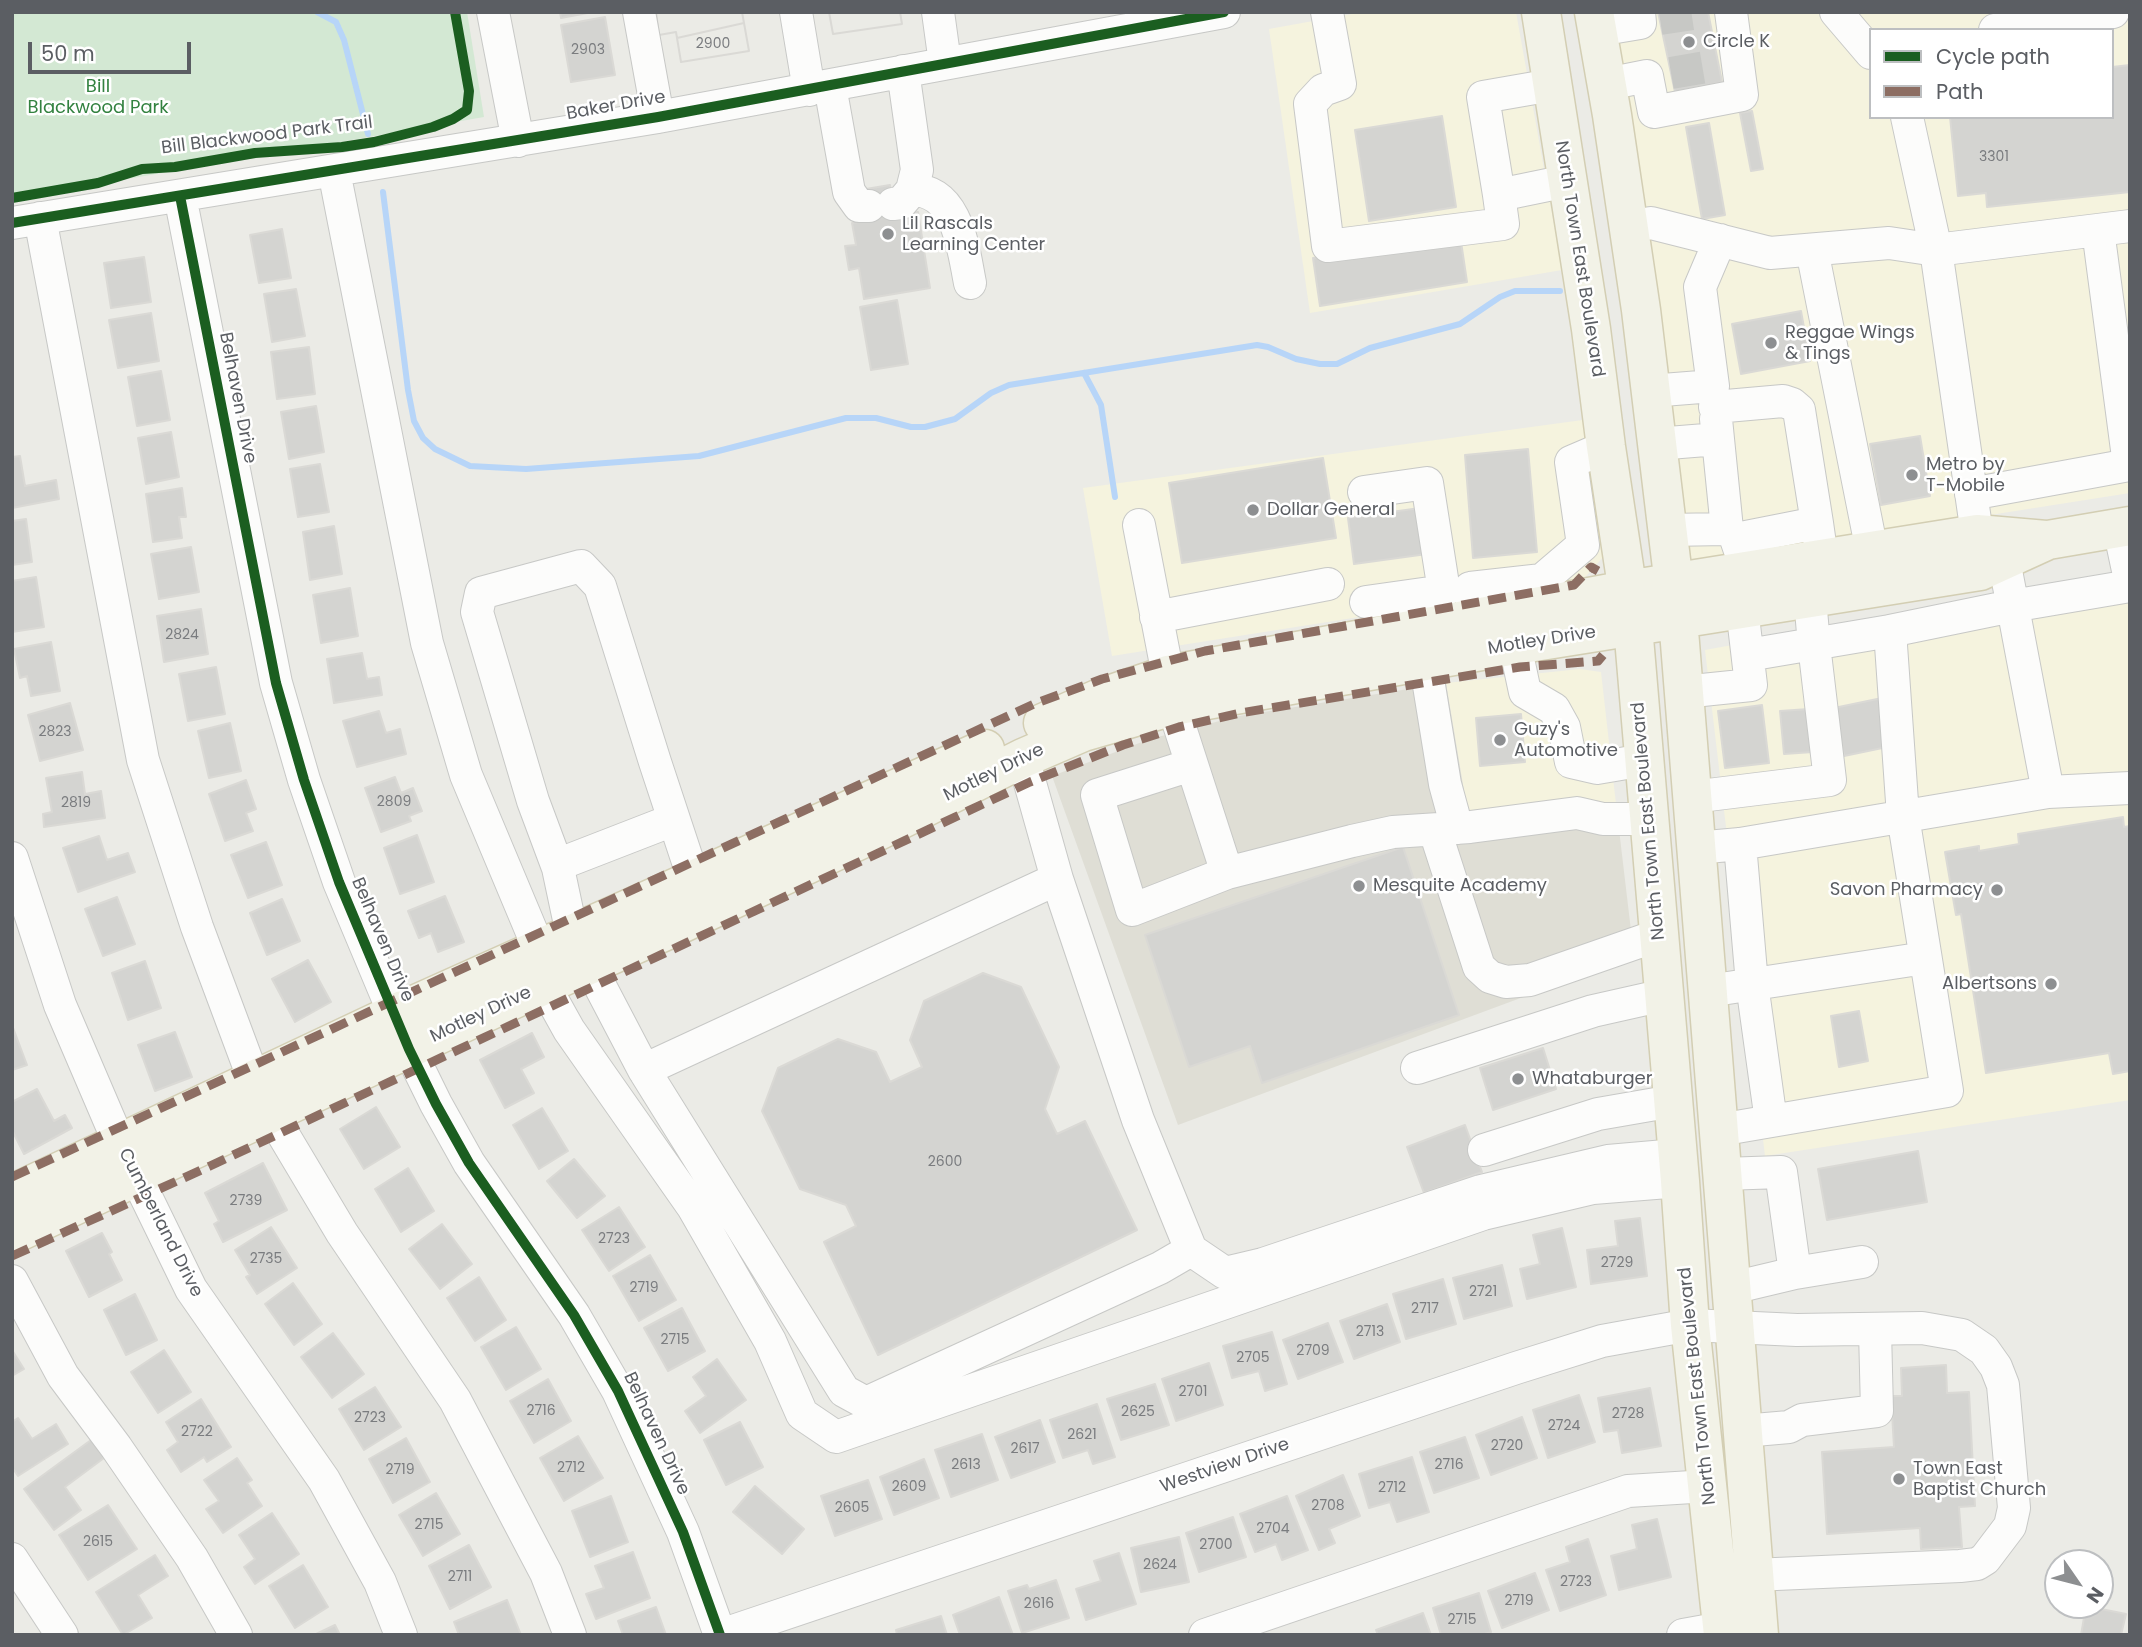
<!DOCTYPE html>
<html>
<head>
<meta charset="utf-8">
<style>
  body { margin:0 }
  #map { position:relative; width:2142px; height:1647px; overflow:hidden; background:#ebebe6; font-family:Poppins,sans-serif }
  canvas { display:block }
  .frame { position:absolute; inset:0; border:14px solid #5b5e63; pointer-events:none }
  .legend { position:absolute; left:1869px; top:28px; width:245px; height:91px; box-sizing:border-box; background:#fff; border:2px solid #bdbfc1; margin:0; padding:9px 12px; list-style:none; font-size:21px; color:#5b5e63 }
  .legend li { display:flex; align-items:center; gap:14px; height:35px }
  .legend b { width:35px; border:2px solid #bdbfc1 }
  .north { position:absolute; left:2044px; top:1549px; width:70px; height:70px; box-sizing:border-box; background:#fff; border:2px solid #bdbfc1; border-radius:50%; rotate:125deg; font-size:19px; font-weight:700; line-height:28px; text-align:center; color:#5b5e63 }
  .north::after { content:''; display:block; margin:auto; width:24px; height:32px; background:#8d8f91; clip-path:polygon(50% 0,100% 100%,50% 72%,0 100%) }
  .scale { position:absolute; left:28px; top:42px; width:163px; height:32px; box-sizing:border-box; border:4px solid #5b5e63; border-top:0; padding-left:9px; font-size:21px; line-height:24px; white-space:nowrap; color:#5b5e63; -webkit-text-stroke:5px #fff; paint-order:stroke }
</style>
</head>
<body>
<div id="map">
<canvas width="2142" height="1647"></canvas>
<div class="frame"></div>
<ul class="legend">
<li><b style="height:9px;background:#1b5e20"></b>Cycle path</li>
<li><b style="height:9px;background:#8d6e63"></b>Path</li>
</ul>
<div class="north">N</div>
<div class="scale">50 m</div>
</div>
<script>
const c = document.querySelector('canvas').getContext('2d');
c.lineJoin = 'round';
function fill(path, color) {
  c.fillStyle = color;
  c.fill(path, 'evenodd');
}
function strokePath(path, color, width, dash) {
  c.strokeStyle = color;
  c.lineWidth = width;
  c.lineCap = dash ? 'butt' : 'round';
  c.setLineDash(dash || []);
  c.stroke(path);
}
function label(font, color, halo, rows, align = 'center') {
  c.font = font + ' Poppins,sans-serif';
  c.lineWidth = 5;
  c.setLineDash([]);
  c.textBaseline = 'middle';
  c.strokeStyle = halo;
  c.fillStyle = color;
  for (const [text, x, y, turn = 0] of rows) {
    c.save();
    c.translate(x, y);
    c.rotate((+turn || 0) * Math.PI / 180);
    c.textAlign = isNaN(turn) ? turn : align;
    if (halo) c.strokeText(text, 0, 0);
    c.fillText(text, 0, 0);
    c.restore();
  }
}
const commercial = new Path2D(`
  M1363,12H1516L1562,270L1310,313L1269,29Z
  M1605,12H2130V493L1678,564ZM1871,30H2112V117H1871Z
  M1590,419L1604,556L1581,582L1112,656L1083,488Z
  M2130,572V1100L1765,1156L1705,650Z
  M1580,669L1601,672L1616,804L1468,816L1446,683Z`);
const education = new Path2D(`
  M1446,683L1468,815L1616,804L1634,956L1178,1125L1052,776L1150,739L1239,716Z`);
const green = new Path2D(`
  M12,12H467L484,117L12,199Z`);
const stream = new Path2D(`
  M317,12L336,22L344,40L368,134
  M383,192L408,390L414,421L423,438L435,449L470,466L526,469L699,456L846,418H876L911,427H925L955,419L991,393L1009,385L1257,345L1268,347L1296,359L1320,364H1337L1370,348L1460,324L1500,297L1515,291H1560
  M1084,373L1101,405L1115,497`);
const building = new Path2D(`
  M560,12H593L561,18Z
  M656,12H742L749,51L681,62L676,32L659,35Z
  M656,12H742L744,23L677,38L676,32L659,35Z
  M829,12H900L902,24L833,34Z
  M829,12H900L902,24L833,34Z
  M1658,12H1708L1722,82L1675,92Z
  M605,17L615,75L571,82L561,25Z
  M744,23L749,51L681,62L677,38Z
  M2130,65V192L1987,207L1986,193L1958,196L1950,117H2112V67Z
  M1752,111L1763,169L1751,171L1740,113Z
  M1442,116L1456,207L1369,221L1355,130Z
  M1709,123L1725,215L1702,219L1686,127Z
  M890,185L894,216L918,212L930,288L864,299L859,268L849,270L845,246L856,245L852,223L870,220L866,189Z
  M282,229L291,278L259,283L250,235Z
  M1460,235L1467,282L1320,306L1313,258Z
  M144,257L151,302L111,308L104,263Z
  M296,289L305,336L272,342L264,294Z
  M897,300L908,364L871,370L860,307Z
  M1801,311L1810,361L1741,374L1732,324Z
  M151,313L159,361L118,368L109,320Z
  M309,347L315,394L277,399L271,352Z
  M161,371L170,420L137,426L128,377Z
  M316,406L324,452L289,459L281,412Z
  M171,432L179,477L146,484L138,438Z
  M1920,436L1930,496L1881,505L1870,444Z
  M1528,449L1537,552L1473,558L1465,455Z
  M20,456L25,486L56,480L59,499L12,508V457Z
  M1323,458L1336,538L1182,563L1169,483Z
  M320,464L329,512L298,517L290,469Z
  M182,488L186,517H179L182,538L153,542L146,494Z
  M1420,508L1427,554L1354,564L1348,518Z
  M26,519L32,562L12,565V521Z
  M334,526L342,574L310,580L303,532Z
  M191,547L199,592L159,599L151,554Z
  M36,577L44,627L12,632V581Z
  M350,588L358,636L321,643L313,595Z
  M201,609L208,654L164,662L157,616Z
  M51,642L60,691L31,696L27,676L20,678L14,649Z
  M362,653L367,679L379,677L382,695L334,703L327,659Z
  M216,667L225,714L188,721L179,674Z
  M1882,698L1892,746L1844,756L1834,708Z
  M70,703L83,750L40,761L28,715Z
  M1762,705L1769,763L1725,768L1718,711Z
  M1809,709L1813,752L1784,754L1780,711Z
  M379,711L386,733L400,729L406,754L357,767L343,721Z
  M1521,714L1525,762L1480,766L1476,718Z
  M230,723L241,771L209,778L198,731Z
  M82,772L85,794L101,791L105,818L44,827L43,814L52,812L46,778Z
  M395,777L401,793L413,788L422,811L409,816L411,821L381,832L365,788Z
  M246,780L256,809L246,813L253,831L225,841L209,794Z
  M2123,817L2124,827L2130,826V1071L2113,1074L2109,1053L1986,1073L1961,914L1956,915L1945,852L1979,846V851L2019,844L2018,834Z
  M417,835L434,882L400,894L384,848Z
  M99,836L107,860L128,853L135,872L78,892L63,848Z
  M266,842L282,885L248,898L231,855Z
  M1403,847L1459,1015L1262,1083L1250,1046L1189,1067L1145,935Z
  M445,896L464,942L438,952L431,933L419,938L408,911Z
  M117,897L135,944L103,956L85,909Z
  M282,899L300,941L267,955L250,913Z
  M308,960L331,1002L295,1022L272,979Z
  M145,961L161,1008L128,1020L112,973Z
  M983,973L1021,987L1059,1067L1045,1109L1057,1134L1085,1121L1137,1230L878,1355L824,1242L856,1226L846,1205L800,1189L762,1111L778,1068L838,1039L876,1052L890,1082L922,1067L910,1040L924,1001Z
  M1859,1011L1868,1061L1839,1067L1831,1016Z
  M12,1025L27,1065L12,1070Z
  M175,1032L192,1077L155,1091L138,1045Z
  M532,1033L544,1057L521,1069L534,1093L505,1108L480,1060Z
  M1543,1048L1556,1089L1493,1110L1480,1068Z
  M37,1089L54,1121L65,1115L72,1128L24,1154L12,1130V1102Z
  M376,1107L400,1147L364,1169L340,1129Z
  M542,1108L568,1151L539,1169L513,1125Z
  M1465,1125L1482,1172L1424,1193L1407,1147Z
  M1918,1151L1927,1202L1827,1220L1818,1169Z
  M574,1159L605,1196L577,1218L547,1181Z
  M263,1163L287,1210L223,1242L214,1224L219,1221L205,1193Z
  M408,1168L434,1211L401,1232L375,1189Z
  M619,1207L645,1247L609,1271L582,1230Z
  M1640,1218L1647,1276L1591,1284L1587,1250L1618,1246L1615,1221Z
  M442,1224L472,1264L440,1289L409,1249Z
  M271,1227L297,1268L257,1294L246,1277L250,1275L235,1250Z
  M1562,1228L1576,1287L1527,1299L1520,1269L1540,1264L1533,1235Z
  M102,1233L112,1252L109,1254L122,1280L89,1297L66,1251Z
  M650,1255L676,1300L639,1321L613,1276Z
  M1502,1265L1512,1306L1464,1319L1453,1278Z
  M479,1277L506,1320L475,1341L447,1298Z
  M1443,1279L1456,1324L1406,1339L1393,1294Z
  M293,1283L322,1324L294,1345L265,1304Z
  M135,1294L157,1340L126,1355L104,1310Z
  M1387,1304L1400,1342L1354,1359L1340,1321Z
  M682,1308L705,1351L668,1371L644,1328Z
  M1328,1323L1343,1362L1298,1379L1283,1340Z
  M516,1327L541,1369L506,1390L481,1347Z
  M1272,1332L1287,1384L1265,1391L1259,1371L1232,1378L1223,1346Z
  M333,1333L364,1374L332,1398L301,1357Z
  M12,1350L24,1369L12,1376Z
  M164,1350L191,1392L158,1413L131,1372Z
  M717,1359L746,1400L700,1433L685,1411L706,1396L693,1377Z
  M1209,1363L1223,1405L1176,1421L1162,1379Z
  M1946,1365L1947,1393L1969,1392L1975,1506L1959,1507L1962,1547L1921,1549L1920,1528L1827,1534L1822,1452L1894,1447L1891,1396H1902L1901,1368Z
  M548,1379L571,1421L534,1443L510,1401Z
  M1155,1384L1169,1425L1121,1440L1107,1399Z
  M375,1387L401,1427L364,1450L339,1409Z
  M1650,1388L1661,1446L1622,1453L1618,1430L1604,1432L1598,1398Z
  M1579,1395L1595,1442L1548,1458L1533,1410Z
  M201,1399L231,1447L207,1462L204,1457L181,1472L167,1450L178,1442L166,1422Z
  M1097,1404L1115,1457L1093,1464L1088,1450L1063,1458L1050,1420Z
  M1522,1417L1537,1458L1491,1475L1476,1435Z
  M18,1418L32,1439L56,1424L68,1444L18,1476L12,1467V1422Z
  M1040,1420L1055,1462L1011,1478L995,1437Z
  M740,1422L763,1467L726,1485L704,1440Z
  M982,1434L998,1480L951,1497L935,1450Z
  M578,1436L603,1478L564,1501L540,1458Z
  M1465,1437L1479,1478L1434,1493L1420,1452Z
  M406,1438L430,1482L393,1503L369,1459Z
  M91,1440L104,1458L65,1487L81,1510L54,1530L24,1489Z
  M1412,1457L1429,1512L1397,1522L1390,1502L1369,1508L1359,1474Z
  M237,1458L252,1480L247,1483L262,1506L223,1533L206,1509L219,1501L204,1480Z
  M924,1459L939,1498L894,1515L880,1477Z
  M1343,1475L1360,1516L1329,1529L1335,1543L1319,1550L1296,1496Z
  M868,1480L882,1519L835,1536L821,1496Z
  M755,1486L804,1529L782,1554L733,1512Z
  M436,1493L460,1534L423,1556L399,1515Z
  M611,1496L628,1542L590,1557L572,1511Z
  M1287,1496L1308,1550L1282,1560L1276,1544L1255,1552L1240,1514Z
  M108,1505L137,1549L88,1580L59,1535Z
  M272,1513L299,1554L255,1584L244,1567L255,1559L239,1535Z
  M1233,1517L1246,1557L1199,1572L1186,1533Z
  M1657,1519L1671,1577L1619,1590L1611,1556L1637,1549L1632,1525Z
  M1179,1537L1189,1582L1141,1592L1131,1548Z
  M1588,1539L1606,1595L1560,1611L1546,1570L1570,1562L1566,1547Z
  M469,1545L491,1587L450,1609L429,1566Z
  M633,1552L650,1598L596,1619L586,1594L604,1588L595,1566Z
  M1119,1553L1136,1604L1086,1620L1076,1589L1101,1581L1094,1561Z
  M155,1555L168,1576L138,1595L152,1618L123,1635L96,1592Z
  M303,1565L328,1607L295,1628L269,1586Z
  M1535,1573L1549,1610L1502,1628L1488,1591Z
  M1056,1580L1069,1618L1022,1633L1008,1591L1027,1585L1029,1589Z
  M1479,1593L1491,1632L1482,1635H1441L1433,1608Z
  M999,1597L1013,1635H960L953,1615Z
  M507,1600L521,1635H459L454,1622Z
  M2086,1606L2126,1614L2121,1635H2081Z
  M656,1607L666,1635H623L618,1621Z
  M1423,1613L1431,1635H1378L1376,1630Z
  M941,1616L947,1635H897L896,1630Z
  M335,1625L340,1635H314Z`);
const minorTunnel = new Path2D(`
  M1660,19L1706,12
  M1671,73L1718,65`);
const minor = new Path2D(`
  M493,12L518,141
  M639,12L658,117
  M796,12L809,90
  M938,12L945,63
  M1327,12L1340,84L1323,90L1310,104L1328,246L1503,224L1499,195
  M1836,12L1871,53
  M1598,30L1640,23L1639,12
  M1995,30L2059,22L2113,12
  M1607,84L1647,76L1654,112L1742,95L1731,12
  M1552,85L1483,97L1499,195L1567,181
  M830,86L849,192L859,206H869
  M334,171L427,643L466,775L539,949
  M912,190C958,190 963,248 970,283
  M180,196L276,683L304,780L339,882L409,1049L436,1104L469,1163L574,1315L618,1391L683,1532L720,1635
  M893,204L901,203L912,190L917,170L903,71
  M40,218L143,760L197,927L254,1080
  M12,223L658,117L1224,12
  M1629,227L1651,223L1770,253L1889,243L1936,250L1907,117
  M1812,250L1872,551
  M1650,391L1713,386L1700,287L1720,240
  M1715,407L1783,401L1792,404L1799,410L1817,523
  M1656,444L1718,439L1716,419
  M1364,492L1427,483L1444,591L1366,602
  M1971,494L2129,465L2098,230
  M1139,525L1168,675
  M2119,528L2130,580
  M1666,530L1727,529L1718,439
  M1977,534L1936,250L2130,226
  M1747,571L1736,539L1817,523L1820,544
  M1156,617L1328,584
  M1474,619L1470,588L1542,580L1583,545L1571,462L1606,447
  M1515,645L1525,692L1554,709L1564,727L1571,762L1597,768L1644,760
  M1748,655L1890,631
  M1425,661L1445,784L1457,828
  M1683,692L1751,685L1742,608
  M1173,706L1227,873L1352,841L1393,832L1470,827L1577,813L1603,819H1649
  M1191,765L1097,795L1132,910L1227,873
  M2048,792L2130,788
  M1692,797L1830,780L1814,645L1810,598
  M1435,831L1479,967L1490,977L1506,982L1530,980L1659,935
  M1740,844L1752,984L1771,1121
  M1696,848L1740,844L2048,792L2004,560
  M12,858L60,1005L114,1131L191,1289L324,1480L380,1582L401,1635
  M557,865L673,820
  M572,934L558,868L533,801L477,612L481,593L581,566L600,586L655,762L694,880
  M589,965L644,1070L844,1391L866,1403L1160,1268L1191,1250L1138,1120L1057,879L1023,758
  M544,985L569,1030L693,1207L770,1341L802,1414L836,1437L1483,1214L1593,1188L1680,1181
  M1708,991L1925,958
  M1417,1068L1593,1011L1664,995
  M644,1070L1057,879
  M271,1114L342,1233L455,1400L546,1573L570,1635
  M1719,1130L1947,1091L1903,816L1890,631L2012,606L2130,586
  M1484,1150L1598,1114L1673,1101
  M1723,1174L1781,1172L1795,1273L1732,1288
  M1191,1250L1225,1273L1263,1264L1481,1191L1608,1161L1677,1155
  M1795,1273L1862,1262
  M12,1281L63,1376L116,1447L192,1558L236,1635
  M1743,1431L1789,1427L1802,1420L1877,1411L1875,1330
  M12,1559L62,1635
  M721,1635L1516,1368L1602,1341L1690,1325L1797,1330L1922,1328L1962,1335L1984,1350L1996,1367L2003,1385L2014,1508L2010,1526L1985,1559L1977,1564L1960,1566L1730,1576
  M1205,1635L1628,1491L1708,1486
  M1683,1635L1744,1624`);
const major = new Path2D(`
  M1541,12L1591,329L1606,447L1633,626L1680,1181L1690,1325L1723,1635
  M1594,12L1612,115L1641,310L1678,618L1759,1635
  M1043,723L1100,698L1168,675L1627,590L1977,534L2046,540
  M12,1194L394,1014L985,749
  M12,1235L544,985L670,929L866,837L1023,758L1083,732L1173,706L1515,645L1980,571L2048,540L2130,526`);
const quiet = new Path2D(`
  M12,1177L1034,704L1102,679L1205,651L1574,585L1591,567L1598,571
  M12,1256L210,1166L1030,782L1123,745L1179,727L1240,713L1520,667L1598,661L1603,655`);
const cycleway = new Path2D(`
  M455,12L469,91L467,110
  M180,196L276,683L304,780L339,882L409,1049L436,1104L469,1163L574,1315L618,1391L683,1532L720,1635
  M12,198L98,183L142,169L175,167L255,153L342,147L374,142L433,127L453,119L467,110
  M12,223L658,117L1224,12`);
const markers = [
  [1689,42,7,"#8d8f91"],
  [888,234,7,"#8d8f91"],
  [1771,343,7,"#8d8f91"],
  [1912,475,7,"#8d8f91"],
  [1253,510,7,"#8d8f91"],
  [1500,740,7,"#8d8f91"],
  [1359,886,7,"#8d8f91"],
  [1997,890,7,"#8d8f91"],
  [2051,984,7,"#8d8f91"],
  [1518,1079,7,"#8d8f91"],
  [1899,1479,7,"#8d8f91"]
];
const numberNames = [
  ["2900",713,44],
  ["2903",588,50],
  ["3301",1994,157],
  ["2824",182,635],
  ["2823",55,732],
  ["2809",394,802],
  ["2819",76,803],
  ["2600",945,1162],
  ["2739",246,1201],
  ["2723",614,1239],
  ["2735",266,1259],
  ["2729",1617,1263],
  ["2719",644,1288],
  ["2721",1483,1292],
  ["2717",1425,1309],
  ["2713",1370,1332],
  ["2715",675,1340],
  ["2709",1313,1351],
  ["2705",1253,1358],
  ["2701",1193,1392],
  ["2716",541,1411],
  ["2625",1138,1412],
  ["2728",1628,1414],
  ["2723",370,1418],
  ["2724",1564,1426],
  ["2722",197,1432],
  ["2621",1082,1435],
  ["2720",1507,1446],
  ["2617",1025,1449],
  ["2613",966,1465],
  ["2716",1449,1465],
  ["2712",571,1468],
  ["2719",400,1470],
  ["2609",909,1487],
  ["2712",1392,1488],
  ["2708",1328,1506],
  ["2605",852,1508],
  ["2715",429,1525],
  ["2704",1273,1529],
  ["2615",98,1542],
  ["2700",1216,1545],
  ["2624",1160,1565],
  ["2711",460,1577],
  ["2723",1576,1582],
  ["2719",1519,1601],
  ["2616",1039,1604],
  ["2715",1462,1620]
];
const poiNames = [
  ["Circle K",1703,42],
  ["Lil Rascals",902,224],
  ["Learning Center",902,245],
  ["Reggae Wings",1785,333],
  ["& Tings",1785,354],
  ["Metro by",1926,465],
  ["T-Mobile",1926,486],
  ["Dollar General",1267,510],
  ["Guzy's",1514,730],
  ["Automotive",1514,751],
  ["Mesquite Academy",1373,886],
  ["Savon Pharmacy",1983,890,"right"],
  ["Albertsons",2037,984,"right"],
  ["Whataburger",1532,1079],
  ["Town East",1913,1469],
  ["Baptist Church",1913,1490]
];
const parkNames = [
  ["Bill",98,87],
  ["Blackwood Park",98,108]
];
const streetNames = [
  ["Baker Drive",616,106,-10],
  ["Bill Blackwood Park Trail",267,136,-7],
  ["North Town East Boulevard",1579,259,81],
  ["Belhaven Drive",237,398,79],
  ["Motley Drive",1542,641,-9],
  ["Motley Drive",994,773,-26],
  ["North Town East Boulevard",1649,821,-95],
  ["Belhaven Drive",382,940,67],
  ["Motley Drive",481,1015,-25],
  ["Cumberland Drive",160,1223,63],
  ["North Town East Boulevard",1698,1386,-96],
  ["Belhaven Drive",656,1434,65],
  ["Westview Drive",1225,1466,-19]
];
fill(commercial, '#f5f3de');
fill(education, '#dfded5');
fill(green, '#d3e8d3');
strokePath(stream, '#b7d5f8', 6);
fill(building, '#d4d4d1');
strokePath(building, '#dad9d5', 2);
strokePath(minorTunnel, '#c7c8c5', 32, [32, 16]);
strokePath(minor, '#c7c8c6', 34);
strokePath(major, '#d3ceb3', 41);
strokePath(minor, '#fcfcfb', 32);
strokePath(major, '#f2f2e7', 38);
strokePath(quiet, '#8d6e63', 9, [18, 9]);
strokePath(cycleway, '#1b5e20', 10);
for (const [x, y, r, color] of markers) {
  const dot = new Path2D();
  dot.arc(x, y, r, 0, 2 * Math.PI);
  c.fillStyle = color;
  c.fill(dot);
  strokePath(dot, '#fff', 2.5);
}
label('14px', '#7a7c7f', null, numberNames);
label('18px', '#5b5e63', '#fff', poiNames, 'left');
label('18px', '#338240', '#fff', parkNames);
label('18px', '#5b5e63', '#fff', streetNames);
</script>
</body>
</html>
